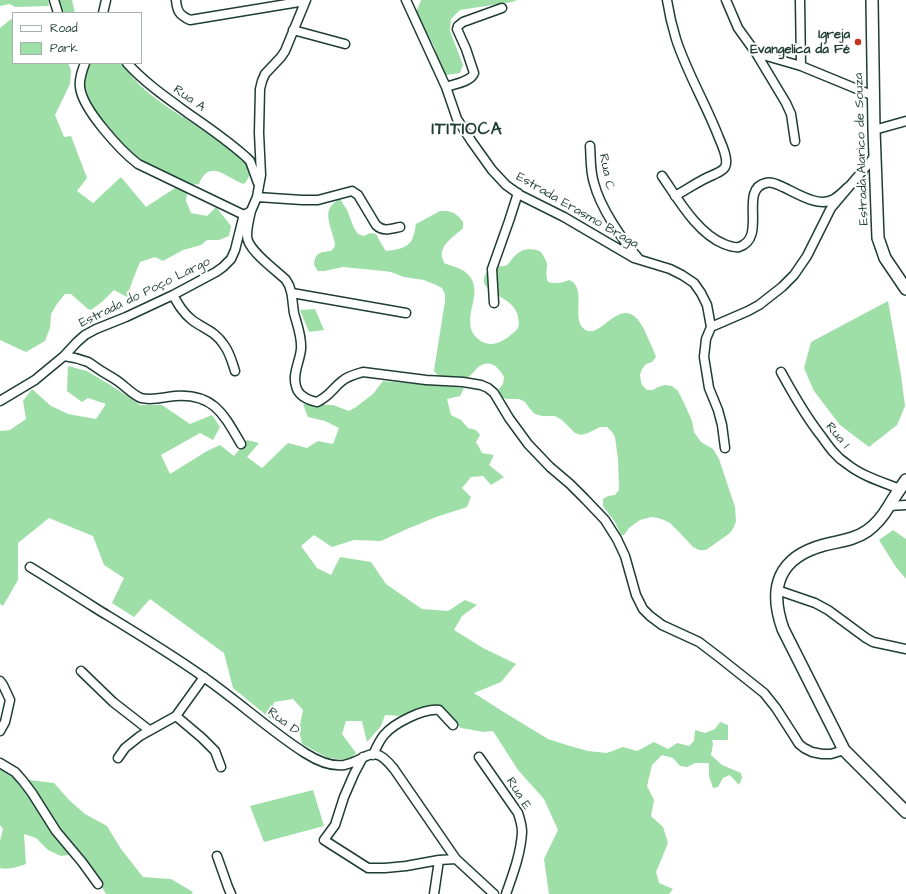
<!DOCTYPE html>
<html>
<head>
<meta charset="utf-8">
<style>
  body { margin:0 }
  #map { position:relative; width:906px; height:894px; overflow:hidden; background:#fff; font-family:"Architects Daughter",sans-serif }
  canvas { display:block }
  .legend { position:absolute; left:12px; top:12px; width:130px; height:52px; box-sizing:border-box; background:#fff; border:1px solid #a5b1ae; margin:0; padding:5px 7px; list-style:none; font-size:12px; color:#1f3d34 }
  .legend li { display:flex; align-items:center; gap:8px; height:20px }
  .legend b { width:20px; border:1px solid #a5b1ae }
</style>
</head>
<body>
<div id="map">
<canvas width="906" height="894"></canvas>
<ul class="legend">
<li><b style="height:5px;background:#fff"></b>Road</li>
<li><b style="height:11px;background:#9edea7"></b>Park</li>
</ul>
</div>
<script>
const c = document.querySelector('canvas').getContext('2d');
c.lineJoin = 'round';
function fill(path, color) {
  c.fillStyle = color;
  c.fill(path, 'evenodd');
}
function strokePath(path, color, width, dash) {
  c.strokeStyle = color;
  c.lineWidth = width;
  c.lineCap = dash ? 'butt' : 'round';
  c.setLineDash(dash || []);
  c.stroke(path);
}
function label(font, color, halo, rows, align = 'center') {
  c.font = font + ' "Architects Daughter",sans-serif';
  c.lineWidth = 4;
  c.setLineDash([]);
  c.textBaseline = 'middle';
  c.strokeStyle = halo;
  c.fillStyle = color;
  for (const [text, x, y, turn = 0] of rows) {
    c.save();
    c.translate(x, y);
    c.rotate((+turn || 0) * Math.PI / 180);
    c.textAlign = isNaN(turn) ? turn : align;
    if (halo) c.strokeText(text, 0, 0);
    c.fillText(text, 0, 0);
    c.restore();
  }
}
const green = new Path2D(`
  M0,0H48L49,6L15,7L10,4L0,6Z
  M59,0H72L75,13H64Z
  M421,0H517L512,2L460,10L451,19L450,31L463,65L460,73L446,75L440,71L435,48L416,13Z
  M11,19L13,20V63H68L71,70L70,84L55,115L64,137L71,136L87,178L77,191L93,203L121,177L146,207L175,188L187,193L186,201L191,213L207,216L216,207L231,226L229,236L219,240H207L201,245L183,250L163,261L155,257L140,262L132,282L127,297L114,290L103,301L91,310L88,309L71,294H65L57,304L51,314L50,328L45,341L26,352L0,340V28Z
  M90,63H121C126,68 130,75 135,80C147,94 170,109 186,119C201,129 215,138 229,149C235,153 243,158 248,165C252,171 249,179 244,184C227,179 210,157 199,184L192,185L153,169L128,150L106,128L88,100L83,85L84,76Z
  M340,199L347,210L354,228L358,234L364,236L370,233L376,234L382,245L386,251C396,250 410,248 413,237C415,232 415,228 416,224L440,211H447L454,213L459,217L463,222V228C455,236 440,244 442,257C442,259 444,261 444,263C451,266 458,267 464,271C490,290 457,318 477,338C488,349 502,343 512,334C514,332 517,330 518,328C520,323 518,317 517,313C510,296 487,295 484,282C483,275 489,267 495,266C499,266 504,267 507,265C509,264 511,259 513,258C521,248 529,248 540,251C543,255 546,259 547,264C547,271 545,274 548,282C556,284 562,283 569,280C571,281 573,282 574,283C584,294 573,318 583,328C600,345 621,289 642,326C644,328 645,331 646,334C650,342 653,349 656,357L652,362L646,364L642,369L640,375L641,382L642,385L647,390H653L658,387L665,385L672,386L678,391L684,403L692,421L694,432L701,442L713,449L719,459L735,507L736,521L734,527L730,533L706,550H699L693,547L680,533L670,523L664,520L658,518L651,517L640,520L629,528L624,535H621L615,522L603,506V499L608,496L615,495L619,490L618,459L615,437L612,432L607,427H600L588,433L581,435L575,433L562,420L555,416H542L535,414L530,409L525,402L519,399H506L500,396L499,389L503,384L504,377C498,366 489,358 477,368C474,371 472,375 468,377C465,379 447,380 443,379C439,377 437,374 434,371L435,364L445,301V294L442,288L436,285L424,280L404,277L391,272L384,271L343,267L324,271H318L314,265C315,253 319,252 331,251C332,250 334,248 335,246C335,243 334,239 333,236C329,221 322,208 340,199Z
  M888,301L901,375L905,406L897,425L869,447L840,425L814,391L804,368L811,342Z
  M315,309L324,330L309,332L300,310Z
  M68,366L87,371L112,386L140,405H162L190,424L212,415L220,427L213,440L200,433L161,455L170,474L207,451L220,445L234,456L247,440L259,443L247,457L262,468L288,443L307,448L318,441L333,444L339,428L325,421L308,417L303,404L333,405L349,411L356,407L373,394L383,381L464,388L460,396L447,399L451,415L461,420L468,428L476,430L480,435L476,442L482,453L494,455L489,465L504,477L491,485L483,476L471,477L462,488L471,497L467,507L436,517L407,529L381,541L354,540L332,547L314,535L301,546L317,568L331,575L340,557L371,562L386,584L422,609L448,611L465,600L477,605L462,616L454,630L483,648L516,664L501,682L474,693L502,711L548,739L570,746L588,751L607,753L623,747L637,751L654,742L668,749L677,743L689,746L694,741L695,730L705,733L715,729L720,722L728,725V740H712L713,744L711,755L722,765L741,773L742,778L739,785L730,775L723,778L718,787L713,788L709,776V763H695L687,767L680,766L673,758L662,755L652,765L647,786L654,800L651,816L663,827L668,843L656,872L659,883L673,889L669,894H549L544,859L558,830L544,799L518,770L493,731L484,732L461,728L440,708L426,706L402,716L385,715L381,726L367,742L362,721H346L342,734L356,753L348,760L328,758L302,744L299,730L303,710L293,699L274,702L271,719L233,688L224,653L150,599L134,617L112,603L124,578L104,565L93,536L49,518L18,543V580L3,606L0,604V431L10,430L26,419L23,401L32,389L51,406L68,414L96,419L106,404L88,398L82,402L67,391Z
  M893,530L906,539V579L896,567L879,540Z
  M2,767L22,779L54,783L69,800L85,814L107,826L121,849L143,877L171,879L193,892L192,894H106L81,853L61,856L48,850L36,838L24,834L26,864C18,867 8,870 0,868V841L3,829L0,825V768Z
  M313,790L324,826L264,842L250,806Z`);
const street = new Path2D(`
  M54,0L58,13
  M176,0C177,11 179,15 190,20L305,1
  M406,0L446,87L457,119L472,142L492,170L506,185L520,195L564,217L634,258L670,269L682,275L694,283L701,293L707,305L711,327L706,339L704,357L709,388L718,410L722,425L725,448
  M667,0C669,13 672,26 676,39C687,73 706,104 719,138C722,145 729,160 725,167C723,171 717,173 713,175C700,180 688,189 675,196
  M726,0L738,28L756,53L786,103L791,114L795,141
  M800,0L801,66
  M103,13L106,0
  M293,30L345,44
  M756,53L801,66L874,96
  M85,63C82,71 79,79 80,87C82,109 121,151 138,164L244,215
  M127,63C145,83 167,98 189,114C208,127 228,141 246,157L250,161L258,183
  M446,87C454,84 471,82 474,73L466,49L457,29L458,26L463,22L502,8
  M874,130L906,121
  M590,146C591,158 590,171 594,183C600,207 622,240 639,259
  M662,176C678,199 697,233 724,244C729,246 734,248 739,247C768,238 738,189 766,183C772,181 778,185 783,187C798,194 819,208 834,199C839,196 844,191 848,187
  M257,197L302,200H318L352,191L358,195L376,225C383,232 391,229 400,227
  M251,211C249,219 247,228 247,236C247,250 276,270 286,280C293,290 292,301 294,313C297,325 302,336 301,349C300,361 292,374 296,386C298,396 308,400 317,402C330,396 332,389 342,381C348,376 356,374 363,372L426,380L463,382L481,385L488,388L494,393L509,418L528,444L550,467L570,484L585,499L605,520L617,539L625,556L636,595L643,609L650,616L662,625L699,642L720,658L764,693L776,708L794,736L799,744L804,748L812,752L822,754H831L844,750
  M292,293L406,313
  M173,295C178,304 183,313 192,320C204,329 215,331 224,345C230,353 232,362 235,371
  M494,303L492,269L509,221L518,193
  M711,327L748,311L759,305L782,287L794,275L807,256L831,208L875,156
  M64,356C72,357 80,359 88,362C93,365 98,369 103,372C108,375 114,378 119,382C126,387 133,395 141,398C152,401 164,397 175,396C214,393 224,415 241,444
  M781,372C793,394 806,417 822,437C829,447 836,457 847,464C862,476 882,482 900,489
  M0,401L35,380L64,356L77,342L85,335L96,329L126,317L173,295L216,272L223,267L231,259L235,250L243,218L244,215L251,211L257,197L261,175L259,133L260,89L262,81L265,74L281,57L285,51L306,0
  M889,506L906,505
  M30,567C53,581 75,595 97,609C133,631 168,652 202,676C237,700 269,730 305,753C316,760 330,767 344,765C369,760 372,741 394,769L456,859L494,894
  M777,590L815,603L828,610L866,638L873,642L906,649
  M81,671L113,702L149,730
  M0,681L3,685L10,700L5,722L0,731
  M176,716L202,738L215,751L221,767
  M373,755C376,748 379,741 384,735C394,723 424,708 439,710L453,725
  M363,757L354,774L344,797L335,825L324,840L368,868H385L406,866L439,860
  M479,757L518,813C520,819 522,825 522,832C521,853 513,874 506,894
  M118,758L125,748L140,736L176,716L204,677
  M0,763L15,772L23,781L32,793L56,831L82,862L98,884
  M217,856L228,887L231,894
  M434,894L439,860L456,859`);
const secondary = new Path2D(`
  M872,0L874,130L878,238L885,258L906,289
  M906,480C900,489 894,497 889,506C883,516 877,524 867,531C854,540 839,541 824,545C779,557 768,587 783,629L844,750L906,812`);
const markers = [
  [858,42,4,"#c8321e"]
];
const poiNames = [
  ["Igreja",850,35],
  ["Evangelica da Fé",850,50]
];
const streetNames = [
  ["Rua A",189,99,35],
  ["Estrada Alarico de Souza",862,149,-92],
  ["Rua C",606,172,79],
  ["Estrada Erasmo Braga",577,211,30],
  ["Estrada do Poço Largo",145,293,-26],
  ["Rua 1",837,436,50],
  ["Rua D",283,722,37],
  ["Rua E",518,794,58]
];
const districtNames = [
  ["ITITIOCA",467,130]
];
fill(green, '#9edea7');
strokePath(street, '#1f3d34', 11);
strokePath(secondary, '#1f3d34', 14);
strokePath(street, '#fff', 8);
strokePath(secondary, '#fff', 11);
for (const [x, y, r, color] of markers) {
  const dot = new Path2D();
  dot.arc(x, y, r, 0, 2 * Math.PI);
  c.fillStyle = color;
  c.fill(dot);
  strokePath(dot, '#fff', 1.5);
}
label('bold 13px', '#1f3d34', '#fff', poiNames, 'right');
label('13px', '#1f3d34', '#fff', streetNames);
c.letterSpacing = '1px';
label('bold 17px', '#1f3d34', '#fff', districtNames);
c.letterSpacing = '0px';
</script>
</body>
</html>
